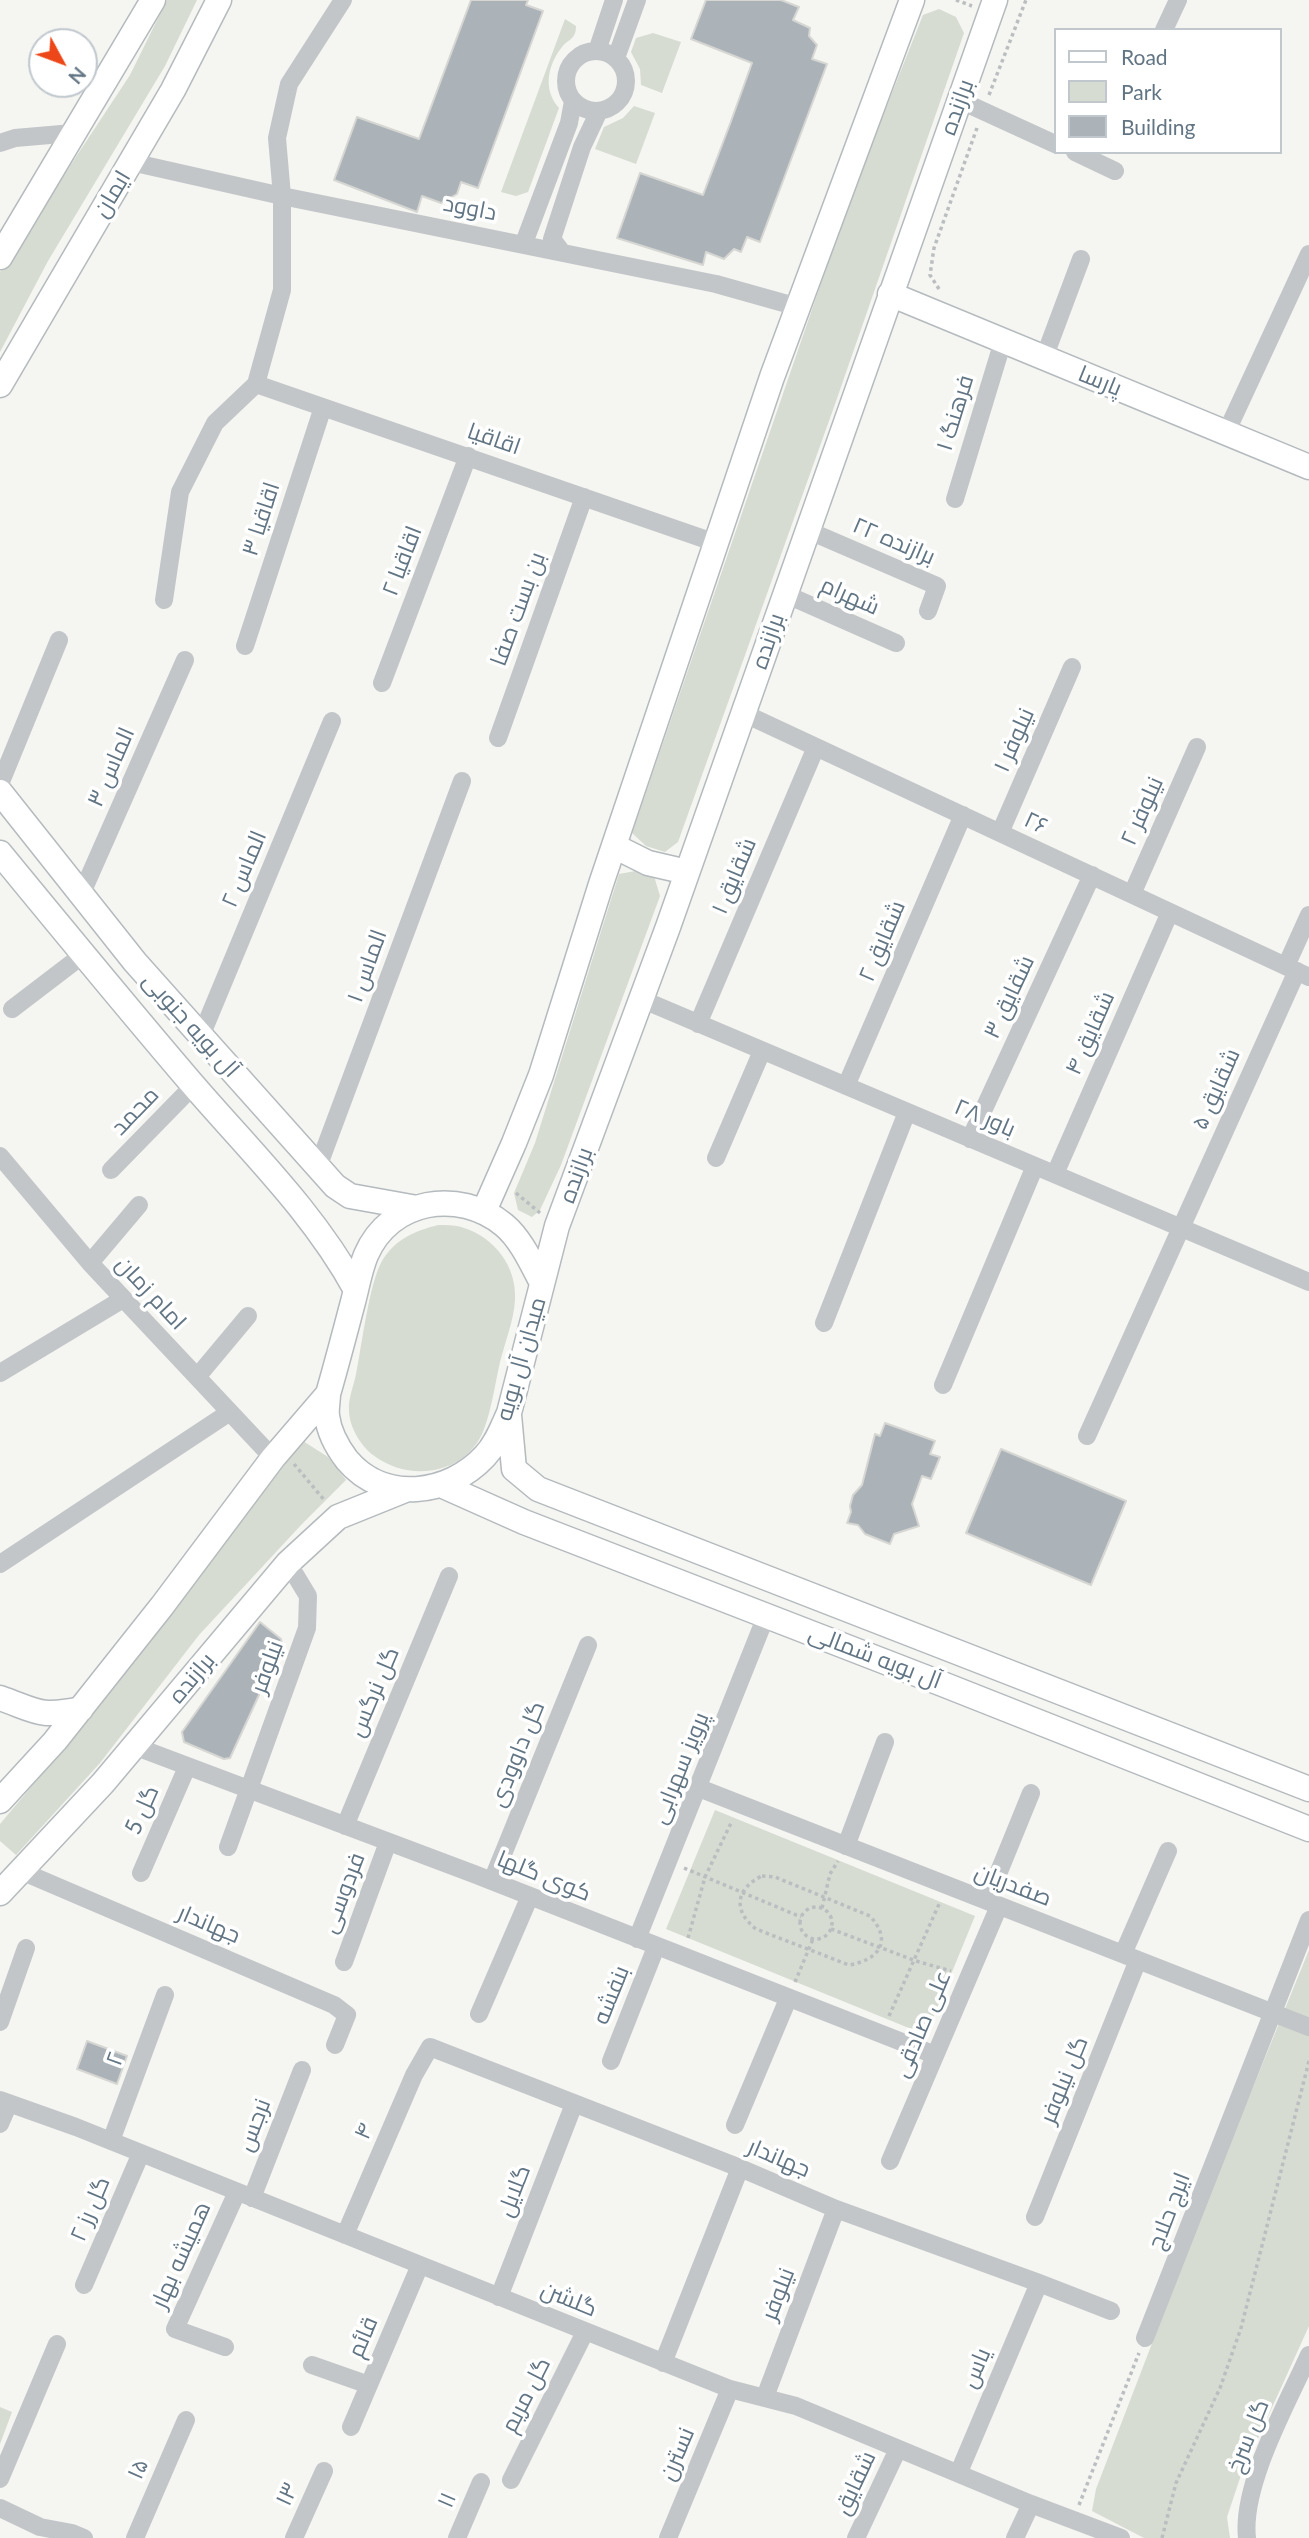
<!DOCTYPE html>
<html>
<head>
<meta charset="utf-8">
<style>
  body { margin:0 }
  #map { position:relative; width:1309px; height:2538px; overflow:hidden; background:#f5f5f1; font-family:Lato,sans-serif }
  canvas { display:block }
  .legend { position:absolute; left:1054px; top:28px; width:228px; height:126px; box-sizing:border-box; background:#fff; border:2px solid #c0c8ce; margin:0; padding:9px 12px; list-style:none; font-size:21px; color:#627584 }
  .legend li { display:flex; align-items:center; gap:14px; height:35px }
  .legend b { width:35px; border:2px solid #c0c8ce }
  .north { position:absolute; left:28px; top:28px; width:70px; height:70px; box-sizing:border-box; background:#fff; border:2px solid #c0c8ce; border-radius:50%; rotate:131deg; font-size:19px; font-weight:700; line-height:28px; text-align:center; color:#627584 }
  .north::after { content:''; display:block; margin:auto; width:24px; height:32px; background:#ec4619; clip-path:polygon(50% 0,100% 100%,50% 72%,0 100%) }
</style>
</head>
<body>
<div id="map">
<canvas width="1309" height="2538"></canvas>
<ul class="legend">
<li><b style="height:9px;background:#fff"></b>Road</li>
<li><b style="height:19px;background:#d6dcd1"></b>Park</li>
<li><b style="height:19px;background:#abb3b8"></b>Building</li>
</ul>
<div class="north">N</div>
</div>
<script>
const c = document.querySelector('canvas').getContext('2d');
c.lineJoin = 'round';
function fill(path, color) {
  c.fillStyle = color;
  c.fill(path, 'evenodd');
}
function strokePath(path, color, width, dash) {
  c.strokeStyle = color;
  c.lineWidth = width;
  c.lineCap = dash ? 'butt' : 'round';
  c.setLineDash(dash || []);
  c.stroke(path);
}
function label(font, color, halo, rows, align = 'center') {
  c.font = font + ' Lato,Cairo,sans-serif';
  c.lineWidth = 7;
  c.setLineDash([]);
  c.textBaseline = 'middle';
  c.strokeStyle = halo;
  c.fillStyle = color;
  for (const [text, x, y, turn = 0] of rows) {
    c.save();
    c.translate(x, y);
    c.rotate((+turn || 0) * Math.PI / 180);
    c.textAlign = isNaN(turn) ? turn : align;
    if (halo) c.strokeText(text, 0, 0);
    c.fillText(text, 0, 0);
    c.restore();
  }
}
const green = new Path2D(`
  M167,0H197L165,66L48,261L0,352V272L130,75Z
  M939,9L956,17L964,33L834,407L678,842L665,852L646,846L632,833L851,196L923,15Z
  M565,19L576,26C576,40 568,39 562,47C547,66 543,90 559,108L528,192L516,196L501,192Z
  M653,33L681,42L662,93L641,85L640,69L631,52L636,38Z
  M634,106L655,113L636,164L595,149L604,127L623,118Z
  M641,870L654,876L660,896L561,1165L540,1210L532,1217L518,1210L514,1193L535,1143L619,874Z
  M438,1225C447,1225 457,1225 464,1228C495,1238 517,1267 515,1300C514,1320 505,1342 500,1362C495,1384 492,1408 484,1429C467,1475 409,1483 373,1455C361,1446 349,1427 349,1410C348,1399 354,1385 356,1374C362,1345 369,1284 382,1261C395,1239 415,1231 438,1225Z
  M303,1441L328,1457L346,1480L302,1524L199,1635L100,1763L16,1855L0,1841V1824L102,1702Z
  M715,1810L975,1916L926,2035L666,1929Z
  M1309,1950V2326L1240,2478L1227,2517L1230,2538H1144L1092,2511L1096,2489L1211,2190Z
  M0,2407L12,2412L0,2444Z`);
const building = new Path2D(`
  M471,0H528L526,5L543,11L478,188L461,182L457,194L441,203L422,196L417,212L334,180L357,117L419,139Z
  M706,0H781L799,7L793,20L810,28L809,36L817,45L812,59L827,64L760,242L747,237L741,252L734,249L724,259L706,252L703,265L617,238L640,173L703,195L730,124L752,63L691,39Z
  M885,1423L935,1441L930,1454L940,1457L931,1479L922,1476L912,1504L919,1526L894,1534L890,1544L865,1534L858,1525L847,1523L851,1512L850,1506L853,1495L862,1485L875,1434L880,1436Z
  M1001,1449L1126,1501L1091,1585L966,1533Z
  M260,1622L281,1639L282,1645L230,1758L224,1759L184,1742L182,1732Z
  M87,2041L127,2056L117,2084L77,2069Z`);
const path = new Path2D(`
  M956,0L972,6
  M989,95L1026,0
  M939,289L930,275L934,248L977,128
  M516,1193L540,1213
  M294,1464L325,1501
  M684,1868L801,1917
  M762,1876L775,1877L870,1916C893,1941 879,1960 849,1965L756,1929C733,1911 735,1889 762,1876Z
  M800 1923a16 16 0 1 1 32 0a16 16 0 1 1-32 0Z
  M822,1908L830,1874L838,1861
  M831,1929L916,1961L951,1971
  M688,1938L705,1877L732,1821
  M795,1982L813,1939
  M889,2016L940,1902
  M1079,2505L1139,2353
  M1162,2538L1176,2483L1220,2388L1241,2328L1309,2061`);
const street = new Path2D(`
  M1164,30L1178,0
  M597,51L614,0
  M566 81a30 30 0 1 1 60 0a30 30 0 1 1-60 0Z
  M616,58L637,0
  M959,100L1055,144
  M0,143L15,138L73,133
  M1075,152L1115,171
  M131,162L282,196L716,284L798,307
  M524,243L569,123L573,101
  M561,251L552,239L582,147L599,111
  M1044,358L1081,259
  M256,384L716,543
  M1226,433L1309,254
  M955,499L1003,341
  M807,530L937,586L928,611
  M785,594L896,643
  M164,600L180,492L215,423L256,384L282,290V196L277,138L289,84L343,0
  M245,646L323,407
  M382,683L468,456
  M743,713L1309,977
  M498,738L584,497
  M0,784L59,640
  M1000,833L1072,667
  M1132,894L1197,747
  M81,895L185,660
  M1286,966L1309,915
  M641,999L1309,1282
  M12,1009L84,954
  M698,1024L816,747
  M201,1036L332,721
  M846,1086L963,815
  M970,1139L1092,875
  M0,1156L90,1263L273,1458
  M716,1158L762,1051
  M318,1167L462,781
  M111,1170L194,1085
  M1055,1174L1170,912
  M90,1263L139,1205
  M824,1323L907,1112
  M0,1373L123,1299
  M197,1377L248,1316
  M943,1385L1035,1166
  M1087,1436L1297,971
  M0,1564L230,1412
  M134,1746L474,1874L935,2055
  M699,1788L1309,2027
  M345,1826L449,1576
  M846,1846L885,1742
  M228,1847L307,1628L308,1596L288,1563
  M21,1871L334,2005L347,2015L335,2045
  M141,1873L187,1767
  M492,1881L588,1645
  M987,1901L1031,1793
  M637,1939L766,1616
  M1123,1954L1168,1851
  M344,1962L388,1842
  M479,2014L530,1896
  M0,2022L26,1948
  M611,2061L656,1947
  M0,2100L76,2127L730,2389L796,2406L1031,2504L1121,2538
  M0,2124L9,2103
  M735,2125L788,1999
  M111,2141L165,1995
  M890,2161L999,1906
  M252,2198L302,2070
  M1035,2217L1138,1960
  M345,2235L414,2075L430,2047L740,2168L836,2209L1039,2283L1111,2311
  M84,2285L141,2153
  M499,2297L574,2104
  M1145,2338L1309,1920
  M225,2347L175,2329L237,2192
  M663,2363L740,2168
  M312,2365L369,2385
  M765,2397L836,2209
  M351,2427L420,2265
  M959,2472L1039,2283
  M0,2479L57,2344
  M511,2480L585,2332
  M0,2508L40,2527L72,2533L84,2538
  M135,2538L186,2420
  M294,2538L324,2471
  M457,2538L481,2482
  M668,2538L730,2389
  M856,2538L898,2449
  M1015,2538L1031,2504
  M1247,2538C1241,2485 1287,2404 1309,2355`);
const secondary = new Path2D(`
  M0,257L153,0
  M890,294L1309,467
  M0,385L173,90L219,0
  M0,792L135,962L335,1186L350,1196L417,1208
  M614,846L648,863L687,872
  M0,853C64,931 128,1009 194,1086C251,1152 314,1213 356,1290
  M484,1211L514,1143L541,1075L601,884L772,377L912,0
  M542,1283C532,1264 521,1239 504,1225C459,1188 390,1199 366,1255C360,1269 357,1287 353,1302C345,1332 337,1363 328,1394C328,1401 326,1409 327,1416C329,1432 337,1447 347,1460C384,1504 449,1495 485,1456C497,1443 502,1428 509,1413L557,1226L668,927L995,0
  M509,1415L514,1469L538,1489L1309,1789
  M441,1485L524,1522L945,1685L1309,1829
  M0,1698C37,1711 39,1718 81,1709
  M0,1801L55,1741L162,1606L273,1458L328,1394
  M0,1893L103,1783L288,1563L338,1517L405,1490`);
const streetNames = [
  ["برازنده",957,107,-70],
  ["ایمان",112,194,-59],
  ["داوود",470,208,11],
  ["پارسا",1100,381,22],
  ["فرهنگ ۱",955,413,-73],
  ["اقاقیا",494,439,19],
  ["اقاقیا ۳",261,519,-72],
  ["برازنده ۲۲",894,541,23],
  ["اقاقیا ۲",402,561,-69],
  ["شهرام",850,596,24],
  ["بن بست صفا",518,609,-70],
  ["برازنده",768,641,-71],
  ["نیلوفر ۱",1014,740,-66],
  ["الماس ۳",111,767,-66],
  ["نیلوفر ۲",1142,811,-66],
  ["۲۶",1036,823,25],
  ["الماس ۲",244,869,-67],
  ["شقایق ۱",734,876,-67],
  ["شقایق ۲",882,941,-67],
  ["الماس ۱",367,966,-70],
  ["شقایق ۳",1009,997,-65],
  ["آل بویه جنوبی",191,1025,48],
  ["شقایق ۴",1090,1033,-66],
  ["شقایق ۵",1216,1089,-66],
  ["محمد",135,1111,-46],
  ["باور ۲۸",985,1118,23],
  ["برازنده",576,1175,-70],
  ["امام زمان",151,1293,47],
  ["میدان آل بویه",521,1359,-74],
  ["آل بویه شمالی",875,1657,21],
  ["نیلوفر",267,1667,-70],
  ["برازنده",192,1678,-50],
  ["گل نرگس",374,1692,-67],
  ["گل داوودی",517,1754,-68],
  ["پرویز سهرابی",680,1768,-68],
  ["گل 5",142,1810,-66],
  ["کوی گلها",544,1876,22],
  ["صفدریان",1013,1885,21],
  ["فردوسی",343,1893,-69],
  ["جهاندار",209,1924,23],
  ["بنفشه",611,1995,-68],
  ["علی صادقی",922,2024,-67],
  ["۲",115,2059,-70],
  ["گل نیلوفر",1064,2080,-68],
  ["نرجس",254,2125,-69],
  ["۴",364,2131,-67],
  ["جهاندار",779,2158,23],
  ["گلایل",514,2191,-69],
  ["گل رز ۲",90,2209,-67],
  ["ایرج حلاج",1169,2211,-69],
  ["همیشه بهار",181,2255,-66],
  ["نیلوفر",778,2294,-69],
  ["گلشن",569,2299,22],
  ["قائم",363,2337,-67],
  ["یاس",976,2368,-67],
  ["گل مریم",526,2395,-63],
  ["گل سرخ",1248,2436,-68],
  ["نسترن",677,2454,-67],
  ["۱۵",138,2469,-66],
  ["شقایق",855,2483,-65],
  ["۱۳",287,2494,-65],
  ["۱۱",447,2500,-67]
];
fill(green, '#d6dcd1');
fill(building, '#abb3b8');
strokePath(building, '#d6d6d3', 2);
strokePath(secondary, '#b4babe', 27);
strokePath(path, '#bbbec0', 3.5, [3.5, 3.5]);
strokePath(street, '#c2c6c9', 18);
strokePath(secondary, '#fff', 24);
label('23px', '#627584', '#fff', streetNames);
</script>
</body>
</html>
